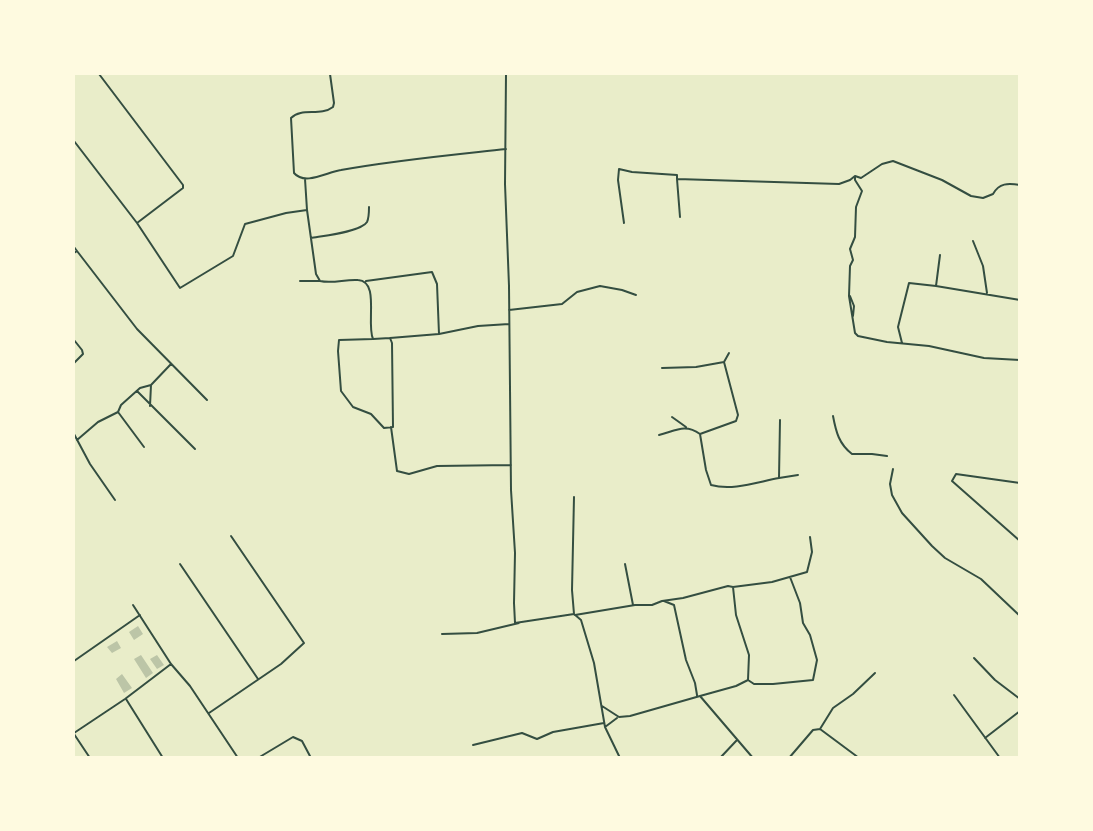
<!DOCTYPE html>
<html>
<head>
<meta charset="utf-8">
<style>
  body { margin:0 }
  #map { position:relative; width:1093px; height:831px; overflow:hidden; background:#e9edc9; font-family:"Golos Text",sans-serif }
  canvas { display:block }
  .frame { position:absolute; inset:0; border:75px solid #fefae0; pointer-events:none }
</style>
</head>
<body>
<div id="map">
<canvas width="1093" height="831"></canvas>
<div class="frame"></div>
</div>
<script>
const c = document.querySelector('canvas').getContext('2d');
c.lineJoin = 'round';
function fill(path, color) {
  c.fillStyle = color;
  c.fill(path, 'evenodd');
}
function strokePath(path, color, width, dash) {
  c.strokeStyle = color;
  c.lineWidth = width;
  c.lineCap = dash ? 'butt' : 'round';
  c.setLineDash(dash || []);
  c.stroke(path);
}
const building = new Path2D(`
  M138,626L143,634L134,640L129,632Z
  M117,641L121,648L112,653L107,647Z
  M141,655L153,673L146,678L134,659Z
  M157,655L164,665L157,669L150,659Z
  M122,674L132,688L124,693L116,679Z`);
const minor = new Path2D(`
  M99,74L183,185V188L137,223
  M330,74L334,103L333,107C320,117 302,107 291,118L294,173C305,186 327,172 341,170C396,160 451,155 506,149
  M506,74L505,184L509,286L511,490L515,553L514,603L515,623L574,614L581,620L594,663L605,727L620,758
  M74,141L137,223L180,288L233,256L245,224L286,213L307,210L305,179
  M855,176V180L862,191L856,207L855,237L850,249L853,260L850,266L849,296L855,333L858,336L887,342L929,346L984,358L1020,360
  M677,179L680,217
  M307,210L316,274L320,281C333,284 345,279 358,280C380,281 366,324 373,339L390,338L392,343L393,427L384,428L371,414L353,407L341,391L338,351L339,340L373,339
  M624,223L618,180L619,169L632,172L677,175V179L839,184L850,180L855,176L861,178L882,164L893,161L942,180L971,196L983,198L993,194C999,183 1008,183 1020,185
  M311,238C322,236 361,232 367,222C369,218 369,211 369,207
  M973,241L983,266L987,293
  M74,247L77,251L74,253
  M77,251L137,329L207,400
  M300,281H320
  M366,281L432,272L437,284L439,334L390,338
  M936,286L1020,300
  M850,296L854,306L853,316
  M509,310L562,304L577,292L600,286L622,290L636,295
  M439,334L478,326L509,324
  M74,340L82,350L83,354L74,363
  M902,343L898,327L909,283L936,286L940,255
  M724,362L738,415L736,421L700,434L706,470L711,485C733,491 757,482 779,478
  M662,368L696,367L724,362L729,353
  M137,391L195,449
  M150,406L151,385
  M118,412L144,447
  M833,416C836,432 839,444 852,454H872L887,456
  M672,417L686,427
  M780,420L779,478L798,475
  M391,427L397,471L409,474L437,466L511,465
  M74,434L90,464L115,500
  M659,435C675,431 685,423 700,434
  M77,440L98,422L118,412L121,405L140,388L151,385L171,364
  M893,469L890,484L892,495L902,513L932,546L945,558L981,579L1020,616
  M1020,483L956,474L952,481L1020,541
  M574,497L572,590L574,614
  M180,564L258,679
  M625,564L633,605
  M733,587L736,615L749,655L748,680L754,684H774
  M664,601L674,605L686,660L695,683L697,695
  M133,605L171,664L190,686L238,758
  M575,615L635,605H652L662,601L683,598L728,586L733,587L772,582L807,572L812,552L810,537
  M442,634L477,633L519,623
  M974,658L995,680L1020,699
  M74,661L140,615
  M773,684L813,680L817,660L810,635L803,623L800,603L790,577
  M954,695L1000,758
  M700,696L736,686L748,680
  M126,699L163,758
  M602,706L619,717L630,716L700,696L753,758
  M209,713L281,664L304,643L231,536
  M605,727L617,718
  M820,729L833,708L853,694L875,673
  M74,733L125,699L171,664
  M74,734L90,758
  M985,738L1020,711
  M473,745L522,733L537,739L553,732L604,723
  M258,758L293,737L302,741L311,758
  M720,758L737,740
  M789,758L813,730L820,729L859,758`);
fill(building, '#bcc5a7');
strokePath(minor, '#344e41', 2);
</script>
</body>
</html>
